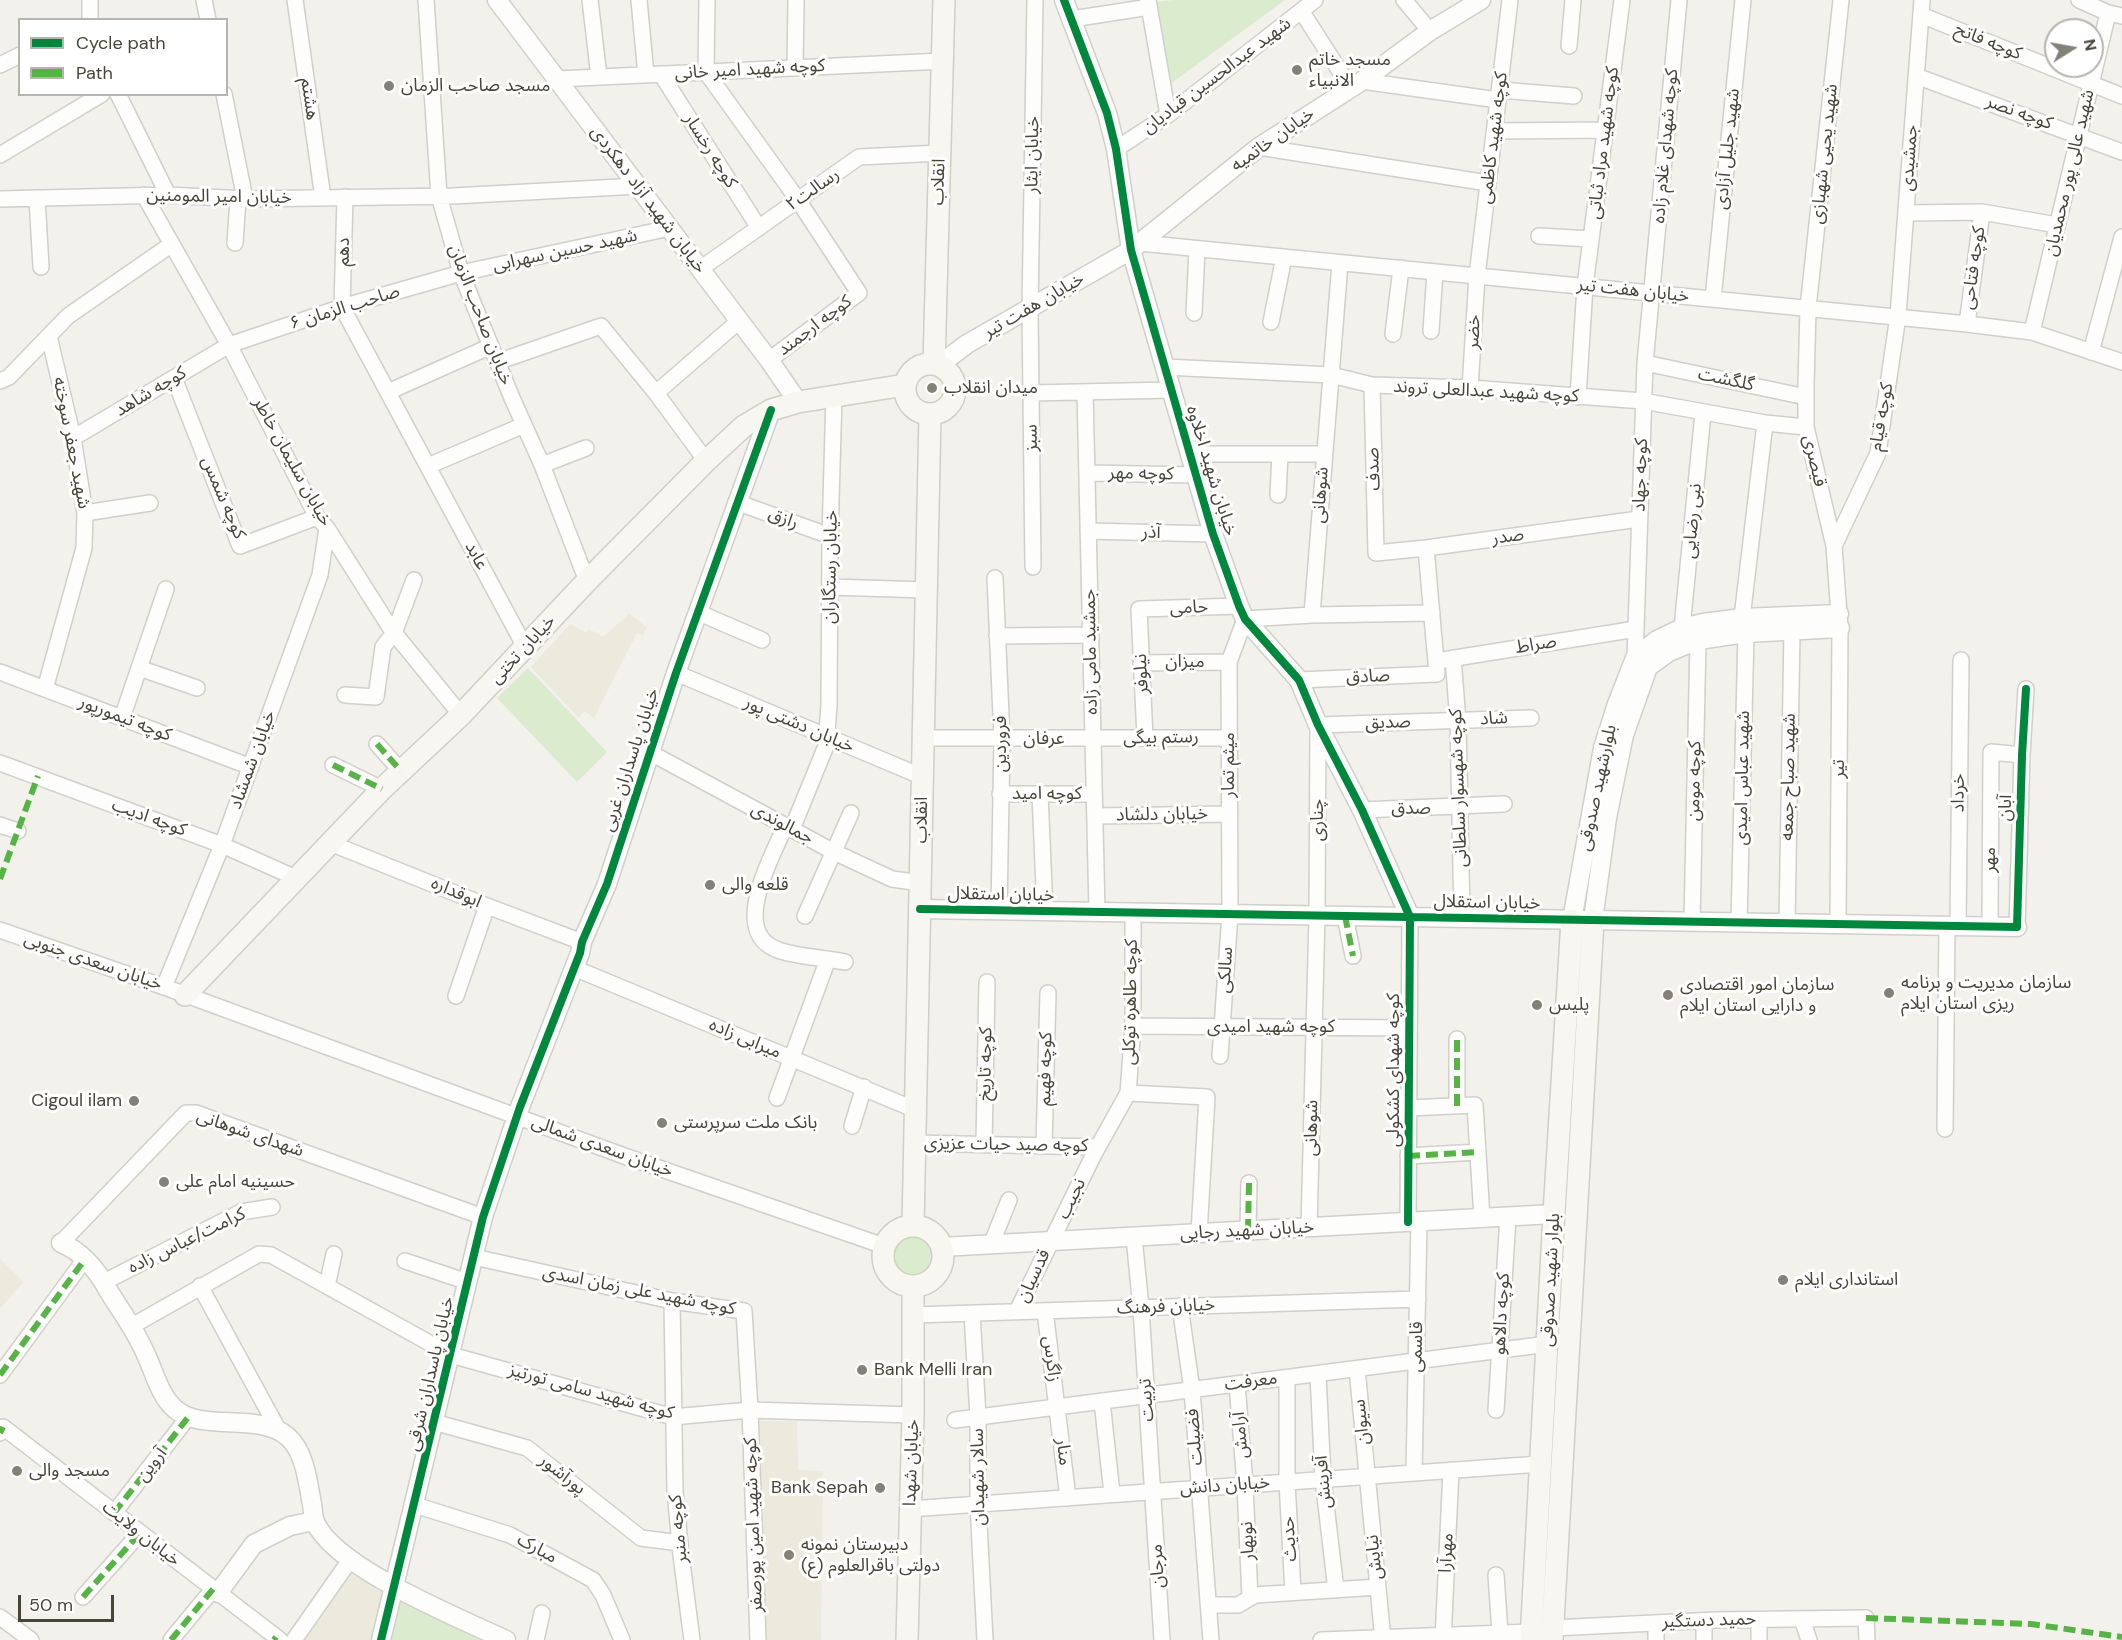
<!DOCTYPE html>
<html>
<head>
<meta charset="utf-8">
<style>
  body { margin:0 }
  #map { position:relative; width:2122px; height:1640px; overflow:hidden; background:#f2f1ec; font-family:"DM Sans",sans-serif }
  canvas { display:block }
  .legend { position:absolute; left:18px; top:18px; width:210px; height:78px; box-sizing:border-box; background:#fff; border:2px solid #b6b4af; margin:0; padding:8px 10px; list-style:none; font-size:18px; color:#484438 }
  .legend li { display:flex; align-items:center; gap:12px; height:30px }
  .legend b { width:30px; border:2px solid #b6b4af }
  .north { position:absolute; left:2044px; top:18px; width:60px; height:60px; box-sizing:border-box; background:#fff; border:2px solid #b6b4af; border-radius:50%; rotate:79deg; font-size:16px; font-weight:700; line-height:24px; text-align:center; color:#484438 }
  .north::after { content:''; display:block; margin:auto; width:21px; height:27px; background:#848177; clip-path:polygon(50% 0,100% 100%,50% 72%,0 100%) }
  .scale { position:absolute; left:18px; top:1595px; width:96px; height:27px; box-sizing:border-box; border:3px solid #484438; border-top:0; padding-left:8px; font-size:18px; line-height:21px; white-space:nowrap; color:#484438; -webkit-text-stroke:4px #fff; paint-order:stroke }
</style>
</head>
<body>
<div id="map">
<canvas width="2122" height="1640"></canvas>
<ul class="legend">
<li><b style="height:8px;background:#00873e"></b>Cycle path</li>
<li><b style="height:8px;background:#57b346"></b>Path</li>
</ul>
<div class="north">N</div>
<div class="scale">50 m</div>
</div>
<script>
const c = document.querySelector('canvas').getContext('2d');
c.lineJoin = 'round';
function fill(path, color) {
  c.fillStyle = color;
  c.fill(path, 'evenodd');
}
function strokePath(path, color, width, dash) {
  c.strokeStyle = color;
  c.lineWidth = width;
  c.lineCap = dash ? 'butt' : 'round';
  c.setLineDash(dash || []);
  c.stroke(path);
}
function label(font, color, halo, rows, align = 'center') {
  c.font = font + ' "DM Sans","Noto Sans Arabic",sans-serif';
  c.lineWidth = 6;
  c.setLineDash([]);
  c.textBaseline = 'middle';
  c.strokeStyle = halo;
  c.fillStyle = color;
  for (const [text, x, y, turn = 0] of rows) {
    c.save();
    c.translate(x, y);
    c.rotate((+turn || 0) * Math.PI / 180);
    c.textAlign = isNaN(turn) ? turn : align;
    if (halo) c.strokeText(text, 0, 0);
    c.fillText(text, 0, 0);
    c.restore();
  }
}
const education = new Path2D(`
  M629,614L647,627L643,636L637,633L594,718L585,711L579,718L531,667L570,624L586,633L589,629L603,637Z
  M0,1259L24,1282L0,1308Z
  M753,1421H797L798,1470L823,1471L821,1640H758Z
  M348,1572L383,1591L370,1640H301Z`);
const green = new Path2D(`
  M1173,0H1285L1169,85L1157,2Z
  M528,668L607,752L577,782L497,698Z
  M893 1256a20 20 0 1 1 40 0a20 20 0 1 1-40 0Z
  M401,1602L427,1612L481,1640H389Z`);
const minor = new Path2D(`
  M90,0V20
  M204,0L208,20
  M295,0L323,198
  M426,0L439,196L461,273L512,398L542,465L587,581
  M590,0L599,77
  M639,0L646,75
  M707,0L706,72L798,200L859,293L769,360
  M1148,0L1168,115
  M1404,0L1430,31
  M2079,0L2108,13L2122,16
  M1302,12L1350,87
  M1921,15L2122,96
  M1072,19L1149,7
  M1569,46L1573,0
  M0,65L20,55
  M795,68L796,0
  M661,74L759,228
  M1916,76L2122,152
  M557,79L943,61
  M1362,81L1498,100
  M1500,90L1574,96
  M118,94L168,195
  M224,94L245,199
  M1495,131L1606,130
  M1259,147L1488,183
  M1116,149L1168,115L1315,0
  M0,155L102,94
  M144,195L229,345L317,517L327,528L391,629L461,715
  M345,197L342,307L525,647
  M37,198L41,267
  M0,199L168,195L245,199L453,196L638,186
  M1906,213L1982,212L2057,225
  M1539,236L1591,239
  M235,243L238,199
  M1140,243L1967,324L2032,332L2122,362
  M700,269L859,157L940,153
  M1713,299L1743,0
  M1194,313L1197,249
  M1271,322L1284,257
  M1967,324L1982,212
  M1431,331L1435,272
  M2032,332L2108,13
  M1393,334L1401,268
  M2091,352L2122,237
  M497,362L601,326L656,393L706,461
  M1645,363L1806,397
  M1165,367L1331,375L1372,385L1470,388L1643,401L1765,423L1806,427
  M174,378L240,546L317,517
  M0,381L9,377L68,316L172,244
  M1372,385L1376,553L1426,548L1639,519
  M1470,388L1477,276L1510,0
  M388,392L491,346
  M1085,392L1097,912
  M656,393L739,321
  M1031,393L1171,390
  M1578,397L1585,286L1622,0
  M73,438L229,345L342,307L461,273L670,228
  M1189,454H1324
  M542,465L586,448
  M428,466L524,425
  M1087,473L1196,475
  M1278,495L1280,454
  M736,502L830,536
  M85,513L150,503
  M1088,531L1213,534
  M1834,546L1878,453L1898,316L1922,0
  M1033,567L1030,310L1035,0
  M995,578L1002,739L999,910
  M830,587L927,590
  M697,612L762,640
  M1312,615L1340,263
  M1742,618L1765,423
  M1682,628L1703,413
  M997,636L1091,635
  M1453,658L1458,721L1462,918
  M1635,658L1645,363L1679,0
  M1443,660L1636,629
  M1141,663L1229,662
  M139,668L197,688
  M0,672L251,767
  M676,673L923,777
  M1299,680L1437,674L1426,548
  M45,689L84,548L85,513L73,438L49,336
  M345,695L376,697L383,647L394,633L414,580
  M122,718L166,589
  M924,738H1229
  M1145,738L1139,609L1239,606
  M377,744L401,771
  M649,752L834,852L892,879L921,883
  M0,763L222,845L296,878
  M333,765L382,789
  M1000,794H1094
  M1040,794L1045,911
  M1362,810L1504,804
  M1095,816L1229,814
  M0,825L18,831
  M785,826C772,858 727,935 781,951C801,957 825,958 845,962
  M792,829L826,746L829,705L830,536L834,396
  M330,843L487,906L582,942
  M805,916L851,813
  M1345,916L1353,956
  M1692,922L1698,640
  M1739,922L1746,633
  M1787,923L1792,631
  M1838,924L1840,628L1834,546L1806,427V385L1808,308L1841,0
  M1958,926L1961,660
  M1990,927L1991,752L2022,755
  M2017,927L2022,755L2026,689
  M0,930L170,989L627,1157L884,1246
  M574,968L916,1110
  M164,987L222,845L320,575L327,528
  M456,996L487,906
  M1133,1026L1409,1028
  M1220,1056L1230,914L1229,662L1245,619L1312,615L1432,613
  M1128,1093L1207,1097L1199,1233
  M777,1098L828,959
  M1457,1106V1039
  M1408,1108L1475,1105L1482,1218
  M852,1126L864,1087
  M1945,1129L1947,926
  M915,1143L1098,1147
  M984,1145L987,982
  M1044,1146L1048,993
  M1408,1156L1478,1152
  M1408,1222L1410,917
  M1309,1228L1317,915L1318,725L1531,718
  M1248,1231L1249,1183
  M1134,1237L1141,1308L1162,1640
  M61,1243L186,1113H196L483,1217
  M991,1245L1009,1200
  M474,1257L672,1301L744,1311L750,1410L758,1640
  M405,1261L468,1282
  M104,1282L241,1212L272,1207
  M200,1286L279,1431
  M327,1286L334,1254
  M672,1301L675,1491L681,1555L692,1640
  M1180,1306L1192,1390L1211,1640
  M1017,1311L1094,1154L1128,1093L1133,1026V912
  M1045,1311L1068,1498
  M972,1313L978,1417V1504L985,1640
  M913,1315L1418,1299
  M132,1326L259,1254L271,1255L451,1355L673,1417L750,1410L913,1415
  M1357,1369L1383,1640
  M1318,1374L1323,1479L1336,1590
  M0,1375L85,1259
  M1287,1378V1482L1293,1592
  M1237,1384L1245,1485L1250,1598
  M1102,1401L1112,1494
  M1496,1410L1508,1217
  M955,1420L1548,1344
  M434,1422L527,1448L641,1538L680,1543
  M0,1433L3,1427L280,1640
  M1414,1473L1419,1222
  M415,1505L510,1535L593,1580L603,1595L622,1640
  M910,1509L1540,1464
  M114,1513L189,1416
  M1496,1575L1500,1633
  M83,1597L140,1533
  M1209,1605H1238L1255,1595L1378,1587
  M0,1617L31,1640
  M1802,1619L1809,1640
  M1759,1620V1640
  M1704,1621V1640
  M1553,1628L1715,1620L1866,1618L1867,1640
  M171,1640L213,1589
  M294,1640L350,1560
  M536,1640L542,1613
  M1321,1640L1531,1632
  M1443,1640L1451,1470
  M1656,1640V1623`);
const tertiary = new Path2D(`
  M497,0L769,360L798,402
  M1064,0L1107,113L1116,149L1131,250L1213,534L1239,606L1245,619L1299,680L1318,725L1362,810L1410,917
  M939,365L967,344L1131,250L1259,147L1362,81L1430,31L1481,0
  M920,909L2017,927
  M1572,920L1603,748L1617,704L1635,658L1657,640L1682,628L1703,623L1742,618L1839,614
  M1593,920L1607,818L1624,735L1648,667L1669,652L1698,640L1746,633L1840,628
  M61,1243C83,1252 97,1270 108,1290C122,1313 137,1332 147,1357C155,1374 160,1396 175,1409C202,1433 258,1411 288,1437C305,1452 308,1483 312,1504C313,1510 313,1517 315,1522C335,1568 459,1618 506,1640
  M941,1247L1554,1214
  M218,1593L254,1544L290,1526L314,1521
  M381,1640L483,1217L520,1107L580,953L582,942L607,884L676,673L771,410`);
const secondary = new Path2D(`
  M905 389a25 25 0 1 1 50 0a25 25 0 1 1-50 0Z
  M934,364L944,0
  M185,995L382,789L461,715L587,581L706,461L744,426L771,410L798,402L905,385
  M913,1226L930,414
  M883 1256a30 30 0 1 1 60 0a30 30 0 1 1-60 0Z
  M907,1640L913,1415V1286
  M1531,1640L1554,1214L1572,920
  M1552,1640L1593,920`);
const quiet = new Path2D(`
  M377,744L401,771
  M333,765L382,789
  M0,879L38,776
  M1345,916L1353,956
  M1457,1106V1039
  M1408,1156L1478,1152
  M1248,1231L1249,1183
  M0,1375L85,1259
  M0,1433L3,1427
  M114,1513L189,1416
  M83,1597L140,1533
  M1866,1618L2031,1624L2122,1637
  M171,1640L213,1589
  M274,1640L276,1637`);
const cycleway = new Path2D(`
  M1064,0L1107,113L1116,149L1131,250L1213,534L1239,606L1245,619L1299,680L1318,725L1362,810L1410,917L1408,1222
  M920,909L2017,927L2022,755L2026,689
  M381,1640L483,1217L520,1107L580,953L582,942L607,884L676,673L771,410`);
const markers = [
  [1297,70,6,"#848177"],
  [389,86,6,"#848177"],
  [932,388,6,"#848177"],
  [710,885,6,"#848177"],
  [1889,993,6,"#848177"],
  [1668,995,6,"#848177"],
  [1537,1005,6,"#848177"],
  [134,1101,6,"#848177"],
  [662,1123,6,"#848177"],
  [164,1182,6,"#848177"],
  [1783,1280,6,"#848177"],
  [862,1370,6,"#848177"],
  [17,1471,6,"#848177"],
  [880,1488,6,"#848177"],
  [789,1555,6,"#848177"]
];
const streetNames = [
  ["کوچه فاتح",1988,42,22],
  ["کوچه شهید امیر خانی",750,70,-3],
  ["شهید عبدالحسین قبادیان",1217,76,-37],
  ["هشتم",309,99,82],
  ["کوچه نصر",2019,113,20],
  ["کوچه شهید کاظمی",1494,138,-83],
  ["خیابان خاتمیه",1273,140,-35],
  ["کوچه شهید مراد ثباتی",1604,143,-83],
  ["کوچه شهدای غلام زاده",1666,146,-85],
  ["شهید جلیل آزادی",1728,149,-84],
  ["کوچه رخسار",710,151,58],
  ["شهید یحیی شهبازی",1825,154,-84],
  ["خیابان ایثار",1033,155,-89],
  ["جمشیدی",1910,158,-86],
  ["شهید عالی پور محمدیان",2070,173,-77],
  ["انقلاب",939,182,-88],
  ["رسالت۲",813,190,-35],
  ["خیابان امیر المومنین",219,197,1],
  ["خیابان شهید آزاد دهکردی",648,200,53],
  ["شهید حسین سهرابی",565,251,-12],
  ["دهم",344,252,-89],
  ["کوچه فتاحی",1974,268,-82],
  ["خیابان هفت تیر",1633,291,6],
  ["خیابان هفت تیر",1034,306,-30],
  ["صاحب الزمان ۶",345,308,-17],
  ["خیابان صاحب الزمان",480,315,69],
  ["کوچه ارجمند",815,326,-37],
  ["خضر",1474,332,-87],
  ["گلگشت",1726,380,12],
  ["کوچه شاهد",151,392,-31],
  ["کوچه شهید عبدالعلی تروند",1486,392,3],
  ["کوچه قیام",1882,417,-80],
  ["سبز",1032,438,-91],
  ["شهید جعفر سوخته",71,443,79],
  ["قیصری",1814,461,77],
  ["خیابان سلیمان خاطر",292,462,61],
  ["صدف",1374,469,-92],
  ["خیابان شهید اخلاوه",1211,471,73],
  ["کوچه مهر",1141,474,1],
  ["کوچه جهاد",1641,475,-88],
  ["شوهانی",1321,495,-86],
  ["کوچه شمس",223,498,67],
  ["رازق",783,519,20],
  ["نبی رضایی",1693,521,-85],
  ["آذر",1151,533,2],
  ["صدر",1508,537,-8],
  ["عابد",476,556,62],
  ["خیابان رستگاران",831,567,-89],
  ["حامی",1189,608,-2],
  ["صراط",1536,645,-9],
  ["خیابان تختی",523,650,-47],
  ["جمشید مامی زاده",1091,652,-91],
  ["میزان",1185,662],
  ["نیلوفر",1142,674,-93],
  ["صادق",1368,677,-3],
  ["کوچه تیمورپور",125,719,21],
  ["شاد",1494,719,-3],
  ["صدیق",1388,723,-2],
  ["خیابان دشتی پور",799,725,23],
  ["رستم بیگی",1161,738,-1],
  ["عرفان",1044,739],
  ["فروردین",1001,744,-90],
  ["خیابان شمشاد",253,760,-70],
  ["خیابان پاسداران غربی",631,760,-72],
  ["میثم تمار",1229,765,-90],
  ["تیر",1839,769,-90],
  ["شهید صباح جمعه",1789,777,-89],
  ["شهید عباس امیدی",1743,778,-89],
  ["کوچه مومن",1695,781,-89],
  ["کوچه شهسوار سلطانی",1459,788,-92],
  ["بلوارشهید صدوقی",1598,788,-78],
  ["خرداد",1959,793,-89],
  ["کوچه امید",1047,794],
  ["آبان",2006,808,-88],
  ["صدق",1411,809,-1],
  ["خیابان دلشاد",1162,815,-1],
  ["کوچه ادیب",149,818,20],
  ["انقلاب",922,820,-89],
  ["چناری",1318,820,-90],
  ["جمالوندی",782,824,28],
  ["مهر",1990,860,-90],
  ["ابوقداره",456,893,23],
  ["خیابان استقلال",1001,895,1],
  ["خیابان استقلال",1487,903,1],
  ["خیابان سعدی جنوبی",93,962,19],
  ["سالکی",1226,970,-86],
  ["کوچه طاهره توکلی",1131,1002,-89],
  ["کوچه شهید امیدی",1271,1027],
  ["میرابی زاده",745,1039,23],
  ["کوچه تاریخ",986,1064,-89],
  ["کوچه فهیم",1046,1069,-89],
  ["کوچه شهدای کشکولی",1394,1070,-90],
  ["شوهانی",1312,1128,-89],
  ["شهدای شوهانی",250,1134,19],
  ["کوچه صید حیات عزیزی",1006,1145,1],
  ["خیابان سعدی شمالی",602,1147,20],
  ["نجیب",1072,1199,-64],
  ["خیابان شهید رجایی",1247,1231,-3],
  ["کرامت/عباس زاده",187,1241,-26],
  ["قدسیان",1034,1276,-65],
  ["بلوار شهید صدوقی",1551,1280,-87],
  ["کوچه شهید علی زمان اسدی",639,1291,11],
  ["خیابان فرهنگ",1166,1307,-2],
  ["کوچه دالاهو",1502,1314,-87],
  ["قاسمی",1417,1347,-89],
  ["زاگرس",1051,1359,83],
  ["خیابان پاسداران شرقی",431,1374,-77],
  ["معرفت",1251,1382,-7],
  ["کوچه شهید سامی تورتیز",591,1392,15],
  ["تربیت",1147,1400,-94],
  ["سیوان",1362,1422,-96],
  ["آرامش",1241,1435,-95],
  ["فضیلت",1195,1437,-94],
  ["منار",1063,1452,83],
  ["خیابان شهدا",912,1463,-88],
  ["آروین",152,1465,-52],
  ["پورآشور",562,1475,38],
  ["سالار شهیدان",979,1477,-91],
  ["آفرینش",1324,1482,-95],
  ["خیابان دانش",1225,1486,-4],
  ["کوچه شهید امین پورصفر",754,1525,-92],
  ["کوچه منبر",679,1529,-95],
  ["خیابان ولایت",141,1534,38],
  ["حدیث",1290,1539,-93],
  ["نوبهار",1248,1541,-93],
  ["مبارک",537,1549,29],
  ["مهرآرا",1447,1553,-87],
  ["نیایش",1375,1557,-96],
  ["مرجان",1158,1566,-93],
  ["حمید دستگیر",1709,1621,-2]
];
const poiNames = [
  ["مسجد خاتم",1309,60],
  ["الانبیاء",1309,81],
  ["مسجد صاحب الزمان",401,86],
  ["میدان انقلاب",944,388],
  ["قلعه والی",722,885],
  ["سازمان مدیریت و برنامه",1901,983],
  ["ریزی استان ایلام",1901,1004],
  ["سازمان امور اقتصادی",1680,985],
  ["و دارایی استان ایلام",1680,1006],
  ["پلیس",1549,1005],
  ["Cigoul ilam",122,1101,"right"],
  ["بانک ملت سرپرستی",674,1123],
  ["حسینیه امام علی",176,1182],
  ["استانداری ایلام",1795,1280],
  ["Bank Melli Iran",874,1370],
  ["مسجد والی",29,1471],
  ["Bank Sepah",868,1488,"right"],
  ["دبیرستان نمونه",801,1545],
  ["دولتی باقرالعلوم (ع)",801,1566]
];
fill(education, '#eceadc');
fill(green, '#dbecce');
strokePath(minor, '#d0cfca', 18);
strokePath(tertiary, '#d0cfca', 21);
strokePath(secondary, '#d0cfc3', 24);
strokePath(minor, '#fdfdfc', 15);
strokePath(tertiary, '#fdfdfc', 18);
strokePath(secondary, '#f7f6f0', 21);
strokePath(quiet, '#57b346', 6, [12, 6]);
strokePath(cycleway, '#00873e', 8);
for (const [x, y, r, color] of markers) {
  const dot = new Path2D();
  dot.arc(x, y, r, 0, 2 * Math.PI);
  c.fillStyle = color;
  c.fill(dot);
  strokePath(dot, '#fff', 2);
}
label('18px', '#484438', '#fff', streetNames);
label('18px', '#484438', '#fff', poiNames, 'left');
</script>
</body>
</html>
